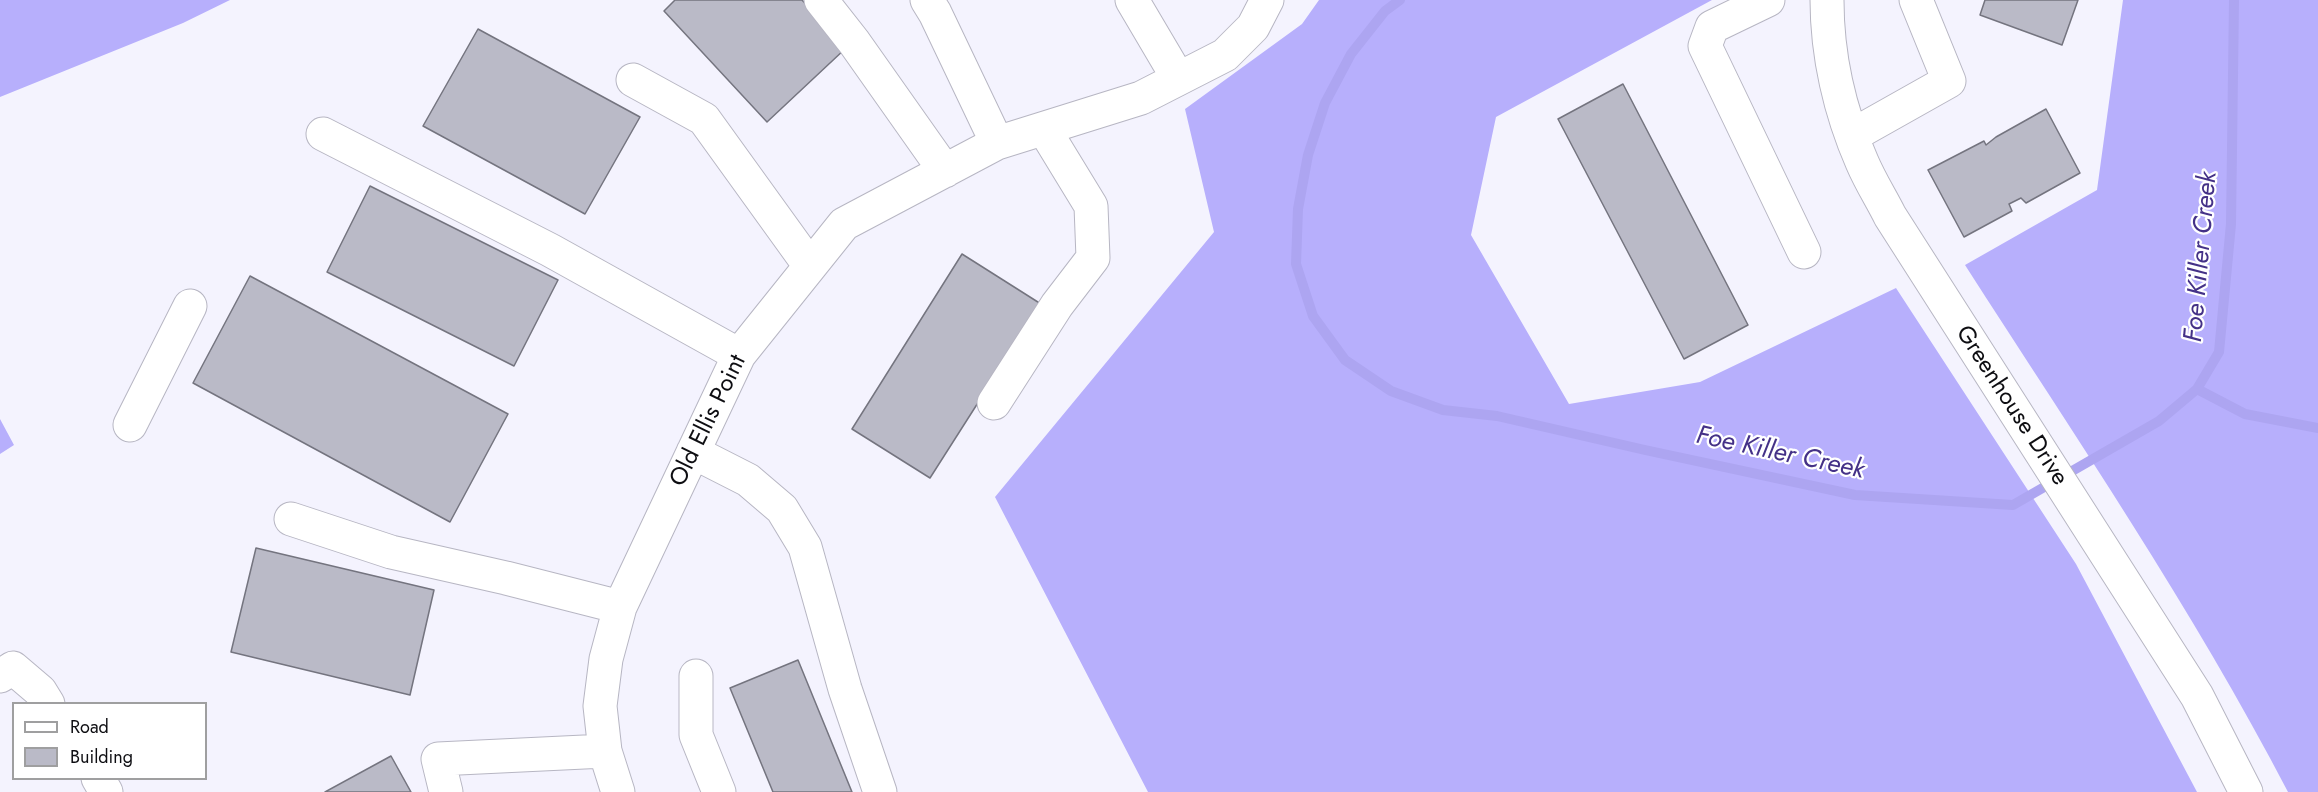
<!DOCTYPE html>
<html>
<head>
<meta charset="utf-8">
<style>
  body { margin:0 }
  #map { position:relative; width:2318px; height:792px; overflow:hidden; background:#f4f3fe; font-family:Jost,sans-serif }
  canvas { display:block }
  .legend { position:absolute; left:12px; top:702px; width:195px; height:78px; box-sizing:border-box; background:#fff; border:2px solid #9f9fa0; margin:0; padding:8px 10px; list-style:none; font-size:18px; color:#0e0e12 }
  .legend li { display:flex; align-items:center; gap:12px; height:30px }
  .legend b { width:30px; border:2px solid #9f9fa0 }
</style>
</head>
<body>
<div id="map">
<canvas width="2318" height="792"></canvas>
<ul class="legend">
<li><b style="height:8px;background:#fff"></b>Road</li>
<li><b style="height:16px;background:#babac7"></b>Building</li>
</ul>
</div>
<script>
const c = document.querySelector('canvas').getContext('2d');
c.lineJoin = 'round';
function fill(path, color) {
  c.fillStyle = color;
  c.fill(path, 'evenodd');
}
function strokePath(path, color, width, dash) {
  c.strokeStyle = color;
  c.lineWidth = width;
  c.lineCap = dash ? 'butt' : 'round';
  c.setLineDash(dash || []);
  c.stroke(path);
}
function label(font, color, halo, rows, align = 'center') {
  c.font = font + ' Jost,sans-serif';
  c.lineWidth = 4.5;
  c.setLineDash([]);
  c.textBaseline = 'middle';
  c.strokeStyle = halo;
  c.fillStyle = color;
  for (const [text, x, y, turn = 0] of rows) {
    c.save();
    c.translate(x, y);
    c.rotate((+turn || 0) * Math.PI / 180);
    c.textAlign = isNaN(turn) ? turn : align;
    if (halo) c.strokeText(text, 0, 0);
    c.fillText(text, 0, 0);
    c.restore();
  }
}
const forest = new Path2D(`
  M0,0H230L183,23L0,97Z
  M1319,0H1712L1496,117L1471,235L1569,404L1700,382L1896,288L2076,564L2197,792H1148L995,497L1214,232L1185,109L1302,24Z
  M2123,0H2318V792H2288C2193,609 2076,438 1965,265L2097,190Z
  M0,419L14,445L0,454Z`);
const stream = new Path2D(`
  M1400,0L1385,11L1351,54L1325,103L1308,155L1298,209L1296,264L1313,316L1345,360L1391,391L1443,410L1497,416L1645,450L1855,495L2013,505L2159,421L2197,389L2219,352L2231,224L2234,0
  M2197,389L2245,414L2318,428`);
const building = new Path2D(`
  M675,0H802L846,48L767,122L664,11Z
  M1985,0H2078L2062,45L1980,15Z
  M478,29L640,117L585,214L423,126Z
  M1623,84L1748,325L1684,359L1558,119Z
  M2046,109L2080,173L2026,203L2021,198L2009,204L2012,211L1964,237L1928,170L1984,141L1986,145L1996,137Z
  M370,186L558,280L514,366L327,272Z
  M962,254L1041,304L930,478L852,429Z
  M250,276L508,414L450,522L193,383Z
  M256,548L434,590L410,695L231,652Z
  M798,660L852,792H773L730,688Z
  M391,756L411,792H325Z`);
const minor = new Path2D(`
  M821,0L854,42L945,171
  M927,0L935,13L997,143
  M1132,0L1178,78
  M1768,0L1712,27L1705,46L1804,252
  M1827,0C1827,55 1840,112 1862,162C1870,181 1881,198 1890,216L2197,696L2246,792
  M633,80L704,119L810,266
  M323,134L550,250L739,355
  M1853,135L1949,81L1916,0
  M994,403L1057,305L1093,258L1091,206L1044,129
  M130,425L190,306
  M693,452L748,480L782,509L805,547L845,689L880,792
  M291,519L391,552L506,578L620,607
  M0,676L13,668L40,691L48,704
  M696,676V735L719,792
  M98,778L106,792
  M446,792L438,759L605,751
  M618,792L605,751L600,706L606,659L620,607L739,355L844,224L997,143L1141,98L1225,55L1253,27L1267,0`);
const streetNames = [
  ["Greenhouse Drive",2011,406,57],
  ["Old Ellis Point",709,421,-64]
];
const waterNames = [
  ["Foe Killer Creek",2202,257,-85],
  ["Foe Killer Creek",1780,454,12]
];
fill(forest, '#b7affc');
strokePath(stream, '#ada5f1', 10);
fill(building, '#babac7');
strokePath(building, '#74747f', 1.5);
strokePath(minor, '#b7b6c3', 35);
strokePath(minor, '#fff', 33);
label('24px', '#0e0e12', '#fff', streetNames);
label('italic 26px', '#443187', '#fff', waterNames);
</script>
</body>
</html>
